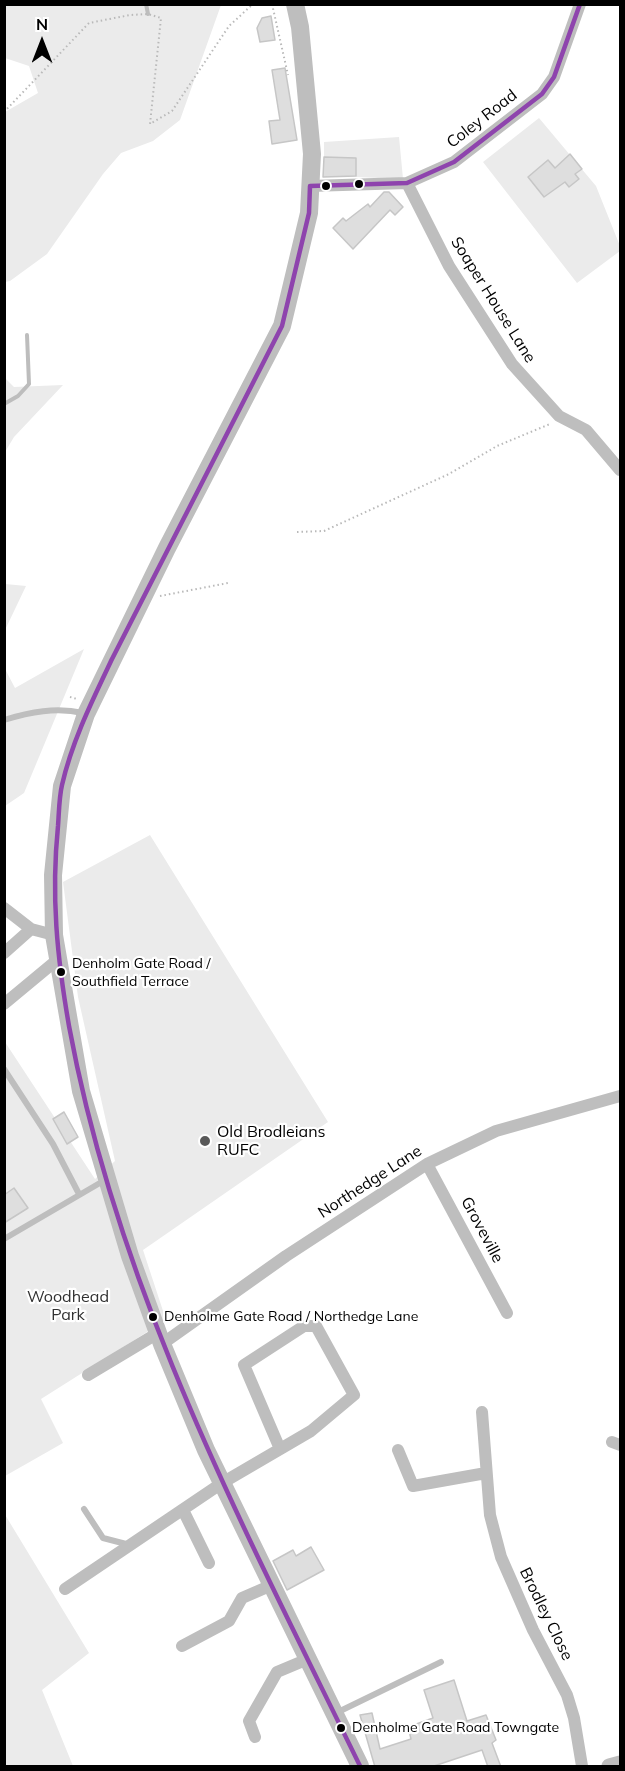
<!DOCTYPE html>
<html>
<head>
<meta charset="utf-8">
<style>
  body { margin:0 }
  #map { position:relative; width:625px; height:1771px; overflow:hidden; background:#fff; font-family:Mulish,sans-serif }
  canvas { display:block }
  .frame { position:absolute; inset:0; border:6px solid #000; pointer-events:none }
  .north { position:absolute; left:12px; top:12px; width:60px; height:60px; -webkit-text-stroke:4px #fff; paint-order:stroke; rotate:0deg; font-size:16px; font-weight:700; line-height:24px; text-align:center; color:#000 }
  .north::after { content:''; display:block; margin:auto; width:21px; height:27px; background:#000; clip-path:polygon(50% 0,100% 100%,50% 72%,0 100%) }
</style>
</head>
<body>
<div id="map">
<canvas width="625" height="1771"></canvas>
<div class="frame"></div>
<div class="north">N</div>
</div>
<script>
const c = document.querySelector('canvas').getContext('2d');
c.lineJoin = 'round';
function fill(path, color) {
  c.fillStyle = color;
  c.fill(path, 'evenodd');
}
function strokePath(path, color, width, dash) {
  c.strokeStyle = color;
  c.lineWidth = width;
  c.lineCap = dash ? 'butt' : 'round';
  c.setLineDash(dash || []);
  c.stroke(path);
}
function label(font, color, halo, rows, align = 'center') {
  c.font = font + ' Mulish,sans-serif';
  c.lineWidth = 4.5;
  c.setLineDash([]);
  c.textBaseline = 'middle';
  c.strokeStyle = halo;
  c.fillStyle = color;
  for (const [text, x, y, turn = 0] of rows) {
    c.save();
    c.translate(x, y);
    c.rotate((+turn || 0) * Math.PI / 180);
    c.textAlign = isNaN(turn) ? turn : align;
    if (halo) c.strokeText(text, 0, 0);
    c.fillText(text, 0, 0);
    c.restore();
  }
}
const green = new Path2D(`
  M4,5H221L180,120L153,141L121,153L103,174L47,254L10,281L5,282V112L38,93L29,66L5,58Z
  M539,118L596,186L620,246V251L577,283L483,162Z
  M399,137L403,179L356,177V158L324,157V142Z
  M5,378L14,387L63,385L14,437L5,452Z
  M5,584L26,586L5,630L4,584Z
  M84,649L24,793L5,806L4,667L15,688Z
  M150,835L328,1122L143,1250L166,1320L41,1399L63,1443L5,1476V1042L95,1179L115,1161L78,997L63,882Z
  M4,1513L89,1653L42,1690L73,1766H5Z`);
const stream = new Path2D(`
  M146,4L148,14
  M4,404L18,396L29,384L27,335`);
const building = new Path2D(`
  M271,16L275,40L260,42L257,28L262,18Z
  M285,68L297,140L272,144L269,121L280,120L272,70Z
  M570,154L582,169L575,174L579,179L569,187L565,182L544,197L528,177L548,160L555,168Z
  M324,157L356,158V176L323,177Z
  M384,192H389L403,207L395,215L390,210L353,249L333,228L343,218L346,221L368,204L370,207Z
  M64,1112L78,1137L67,1144L53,1119Z
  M14,1188L28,1208L4,1223V1195Z
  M311,1547L324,1570L287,1590L273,1561L293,1550L296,1556Z
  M454,1680L467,1721L486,1715L496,1740L492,1743L501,1767H488L482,1750L431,1767H375L360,1715L372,1713L380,1749L411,1739L408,1727L433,1718L424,1690Z`);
const path = new Path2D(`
  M272,4L288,75
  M4,112L89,23L130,15L148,14L161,18L150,124L172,111L229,26L253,4
  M297,532L324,531L449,474L497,446L550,424
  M160,596L228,583
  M70,697L77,699`);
const service = new Path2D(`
  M4,720C30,712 56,707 83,713
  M4,1069L53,1144L79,1194
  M4,1239L105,1180
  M84,1509L103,1538L130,1545
  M336,1713L441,1662`);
const minor = new Path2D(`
  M407,183L449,266L512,364L559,416L586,430L620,470
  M310,186L407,183L454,162L542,94L554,77L580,4
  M4,908L31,929
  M4,953L31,929L54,935
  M4,1004L57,960
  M427,1164L507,1313
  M162,1344L286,1256L427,1164L496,1131L620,1096
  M88,1375L158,1333
  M482,1412L490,1515L501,1557L533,1630L567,1695L574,1718L582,1766
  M612,1442L620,1445
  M398,1450L413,1486L486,1473
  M183,1510L209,1563
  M65,1589L222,1483L311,1431L354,1395L316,1326H304L244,1365L280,1449
  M182,1646L229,1621L242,1598L272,1585
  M255,1737L249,1721L277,1672L308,1659`);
const tertiary = new Path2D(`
  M609,1766L620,1763`);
const primary = new Path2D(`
  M295,4L300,27L312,154L309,213L282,326L167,548L86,714L62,786L53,875L54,935L81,1091L130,1256L162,1344L206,1450L360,1766`);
const bus1 = new Path2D(`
  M360,1766C243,1526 118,1292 69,1026C57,957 51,896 58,826C59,813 59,798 62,785C72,741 93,699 112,659L282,326L309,213L310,186L407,183L454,162L542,94L554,77L580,4`);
const markers = [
  [359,184,5,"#000"],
  [326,186,5,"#000"],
  [61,972,5,"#000"],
  [205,1141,6,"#595959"],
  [153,1317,5,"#000"],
  [341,1728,5,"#000"]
];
const busNames = [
  ["Denholm Gate Road /",72,964],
  ["Southfield Terrace",72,982],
  ["Denholme Gate Road / Northedge Lane",164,1317],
  ["Denholme Gate Road Towngate",352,1728]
];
const streetNames = [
  ["Coley Road",482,119,-38],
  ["Soaper House Lane",493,300,58],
  ["Northedge Lane",370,1182,-33],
  ["Groveville",482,1230,62],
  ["Brodley Close",546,1614,64]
];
const poiNames = [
  ["Old Brodleians",217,1132],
  ["RUFC",217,1150]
];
const parkNames = [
  ["Woodhead",68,1297],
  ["Park",68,1315]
];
fill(green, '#ebebeb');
strokePath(stream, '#bdbdbd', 4);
fill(building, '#dedede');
strokePath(building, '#c6c6c6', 1.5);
strokePath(path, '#b9b9b9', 2, [1.5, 3]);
strokePath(service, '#bebebe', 6);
strokePath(minor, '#bebebe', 12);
strokePath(tertiary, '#bebebe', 15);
strokePath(primary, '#bebebe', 18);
strokePath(bus1, '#8e44ad', 4.5);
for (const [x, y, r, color] of markers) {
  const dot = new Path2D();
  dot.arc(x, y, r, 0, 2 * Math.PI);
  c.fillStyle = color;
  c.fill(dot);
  strokePath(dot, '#fff', 2);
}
label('14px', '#000', '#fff', busNames, 'left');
label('16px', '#000', '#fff', streetNames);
label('16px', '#000', '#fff', poiNames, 'left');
label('16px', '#313131', '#fff', parkNames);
</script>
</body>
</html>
